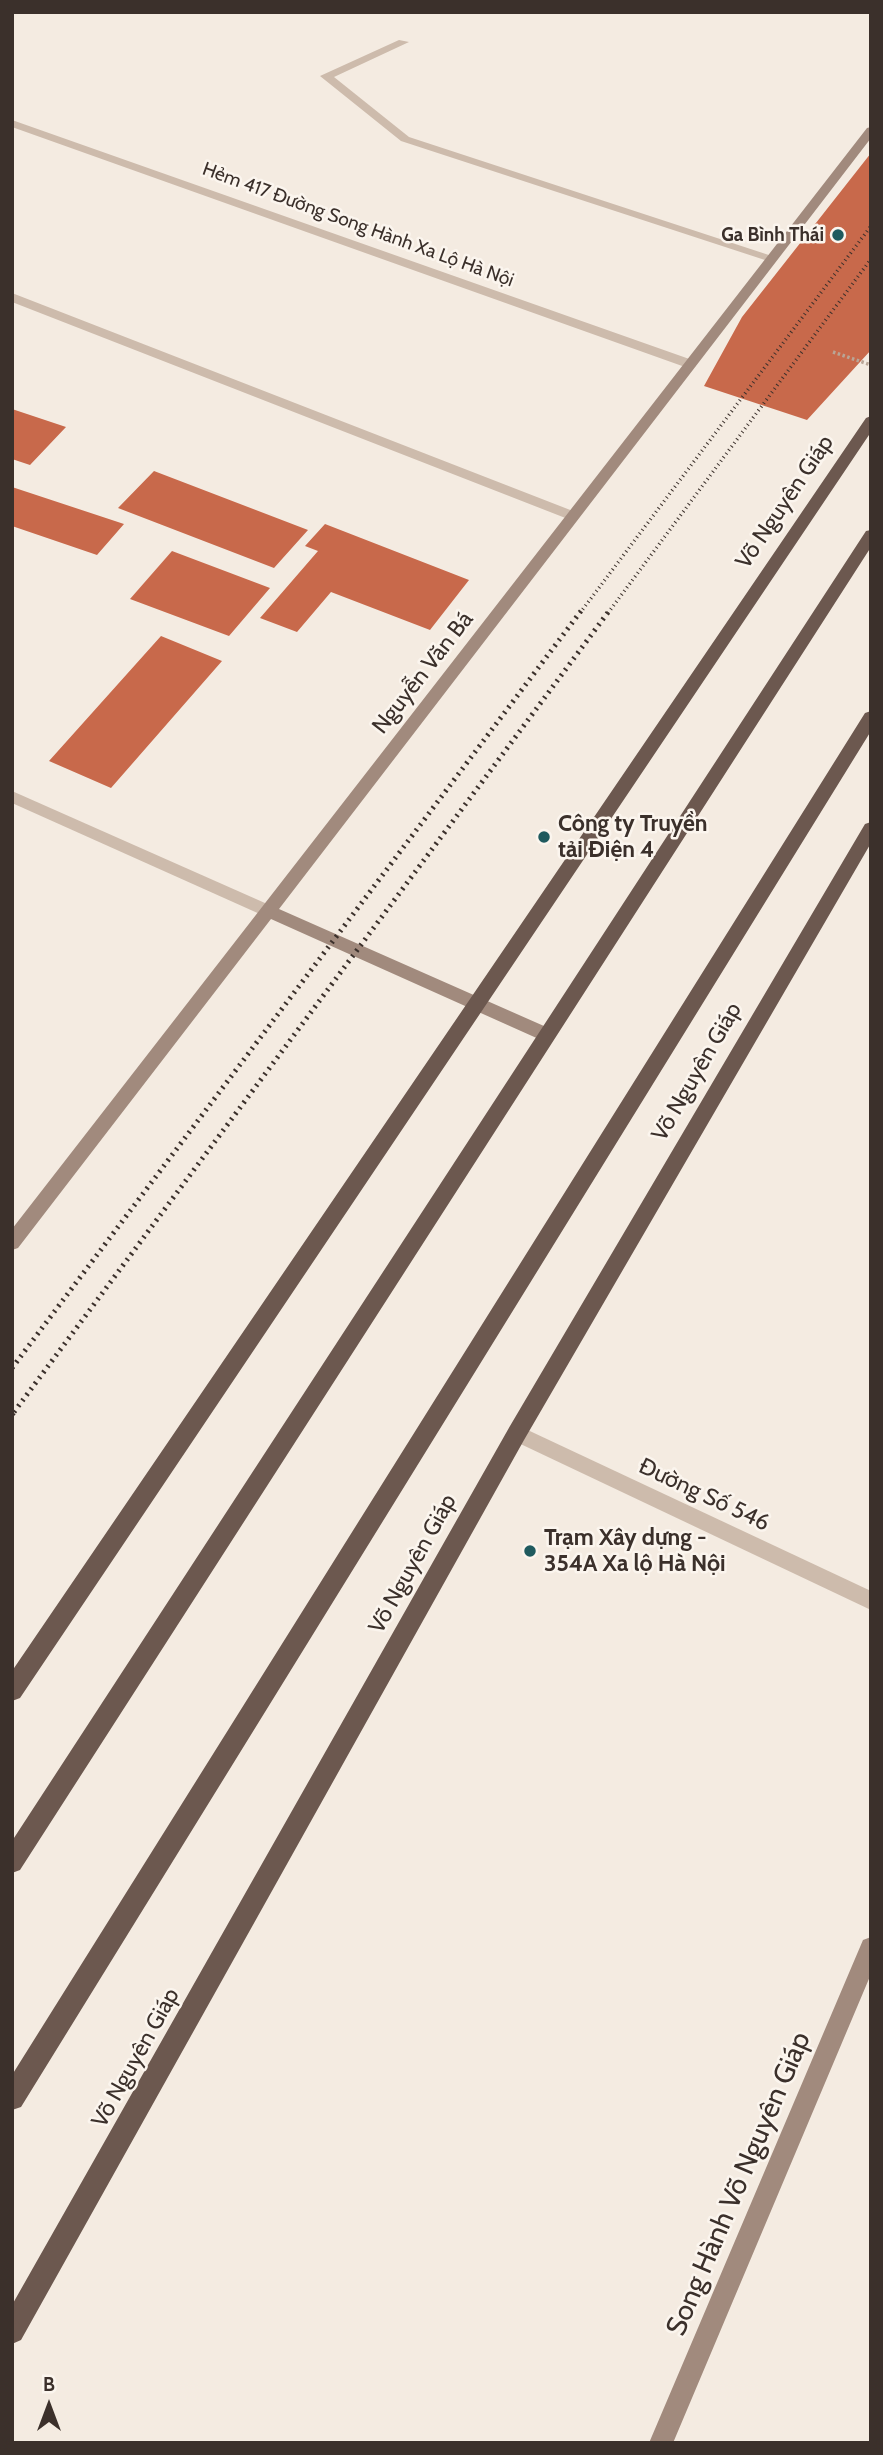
<!DOCTYPE html>
<html>
<head>
<meta charset="utf-8">
<style>
  body { margin:0 }
  #map { position:relative; width:883px; height:2455px; overflow:hidden; background:#f4ebe1; font-family:Cabin,sans-serif }
  canvas { display:block }
  .frame { position:absolute; inset:0; border:14px solid #3b302b; pointer-events:none }
  .north { position:absolute; left:14px; top:2371px; width:70px; height:70px; -webkit-text-stroke:5px #fbf5ee; paint-order:stroke; rotate:0deg; font-size:19px; font-weight:700; line-height:28px; text-align:center; color:#3b302b }
  .north::after { content:''; display:block; margin:auto; width:24px; height:32px; background:#3b302b; clip-path:polygon(50% 0,100% 100%,50% 72%,0 100%) }
</style>
</head>
<body>
<div id="map">
<canvas width="883" height="2455"></canvas>
<div class="frame"></div>
<div class="north">B</div>
</div>
<script>
const c = document.querySelector('canvas').getContext('2d');
c.lineJoin = 'round';
function fill(path, color) {
  c.fillStyle = color;
  c.fill(path, 'evenodd');
}
function strokePath(path, color, width, dash) {
  c.strokeStyle = color;
  c.lineWidth = width;
  c.lineCap = dash ? 'butt' : 'round';
  c.setLineDash(dash || []);
  c.stroke(path);
}
function label(font, color, halo, rows, align = 'center') {
  c.font = font + ' Cabin,sans-serif';
  c.lineWidth = 5;
  c.setLineDash([]);
  c.textBaseline = 'middle';
  c.strokeStyle = halo;
  c.fillStyle = color;
  for (const [text, x, y, turn = 0] of rows) {
    c.save();
    c.translate(x, y);
    c.rotate((+turn || 0) * Math.PI / 180);
    c.textAlign = isNaN(turn) ? turn : align;
    if (halo) c.strokeText(text, 0, 0);
    c.fillText(text, 0, 0);
    c.restore();
  }
}
const building = new Path2D(`
  M871,153V350L807,420L704,386L742,317Z
  M12,409L66,427L30,465L12,459Z
  M154,471L308,530L274,568L118,508Z
  M12,487L124,524L97,555L12,526Z
  M325,524L469,580L430,630L331,592L297,632L260,618L318,551L305,546Z
  M172,551L270,588L229,636L130,599Z
  M161,636L222,661L111,788L49,761Z`);
const path = new Path2D(`
  M833,352L871,365`);
const service = new Path2D(`
  M12,791L274,907L276,911L274,915H262L12,803Z`);
const pedestrian = new Path2D(`
  M517,1425L871,1591V1610L510,1439L508,1433L510,1427Z`);
const minor = new Path2D(`
  M399,40L409,42L334,77L409,137L778,258L768,261L401,141L320,76Z
  M12,120L695,361L696,364L695,367H685L12,127Z
  M12,293L578,513L580,516L573,521L568,519L12,302Z`);
const secondary = new Path2D(`
  M871,127V138L279,909L553,1030L555,1035L553,1040H541L271,919L18,1248L12,1250V1229L867,128Z
  M871,1937V1974L673,2443H649L863,1940Z`);
const trunk = new Path2D(`
  M871,416V432L20,1698L12,1701V1671L866,418Z
  M871,530V547L20,1870L12,1873V1841L866,531Z
  M871,711V731L21,2107L12,2110V2075L865,713Z
  M871,822V843L524,1440L21,2340L12,2344V2305L510,1426L865,824Z`);
const railFar2 = new Path2D(`
  M580,613L871,226
  M608,613L871,259`);
const railFar1 = new Path2D(`
  M12,1368L581,611
  M14,1412L609,611`);
const rail = new Path2D(`
  M12,1414L15,1410`);
const markers = [
  [838,235,7,"#1f5a5e"],
  [544,837,7,"#1f5a5e"],
  [530,1551,7,"#1f5a5e"]
];
const farStreetnames = [
  ["Hẻm 417 Đường Song Hành Xa Lộ Hà Nội",358,225,20]
];
const farPoinames = [
  ["Ga Bình Thái",824,235]
];
const streetNames = [
  ["Võ Nguyên Giáp",785,502,-56],
  ["Nguyễn Văn Bá",423,673,-52],
  ["Võ Nguyên Giáp",697,1072,-60],
  ["Đường Số 546",704,1495,25],
  ["Võ Nguyên Giáp",413,1564,-61],
  ["Võ Nguyên Giáp",136,2058,-61]
];
const poiNames = [
  ["Công ty Truyền",558,824],
  ["tải Điện 4",558,850],
  ["Trạm Xây dựng -",544,1538],
  ["354A Xa lộ Hà Nội",544,1564]
];
const nearStreetnames = [
  ["Song Hành Võ Nguyên Giáp",739,2184,-67]
];
fill(building, '#c8694b');
strokePath(path, '#b9a596', 3.5, [2.5, 2.5]);
fill(service, '#cdbbac');
fill(pedestrian, '#cdbbac');
fill(minor, '#cdbbac');
fill(secondary, '#a18a7d');
fill(trunk, '#6c584f');
strokePath(railFar2, '#3b302b', 3.5, [1, 3.5]);
strokePath(railFar1, '#3b302b', 5, [2, 5]);
strokePath(rail, '#3b302b', 6, [2, 6]);
for (const [x, y, r, color] of markers) {
  const dot = new Path2D();
  dot.arc(x, y, r, 0, 2 * Math.PI);
  c.fillStyle = color;
  c.fill(dot);
  strokePath(dot, '#fbf5ee', 2.5);
}
label('19px', '#3b302b', '#fbf5ee', farStreetnames);
label('bold 19px', '#3b302b', '#fbf5ee', farPoinames, 'right');
label('23px', '#3b302b', '#fbf5ee', streetNames);
label('bold 23px', '#3b302b', '#fbf5ee', poiNames, 'left');
label('28px', '#3b302b', '#fbf5ee', nearStreetnames);
</script>
</body>
</html>
